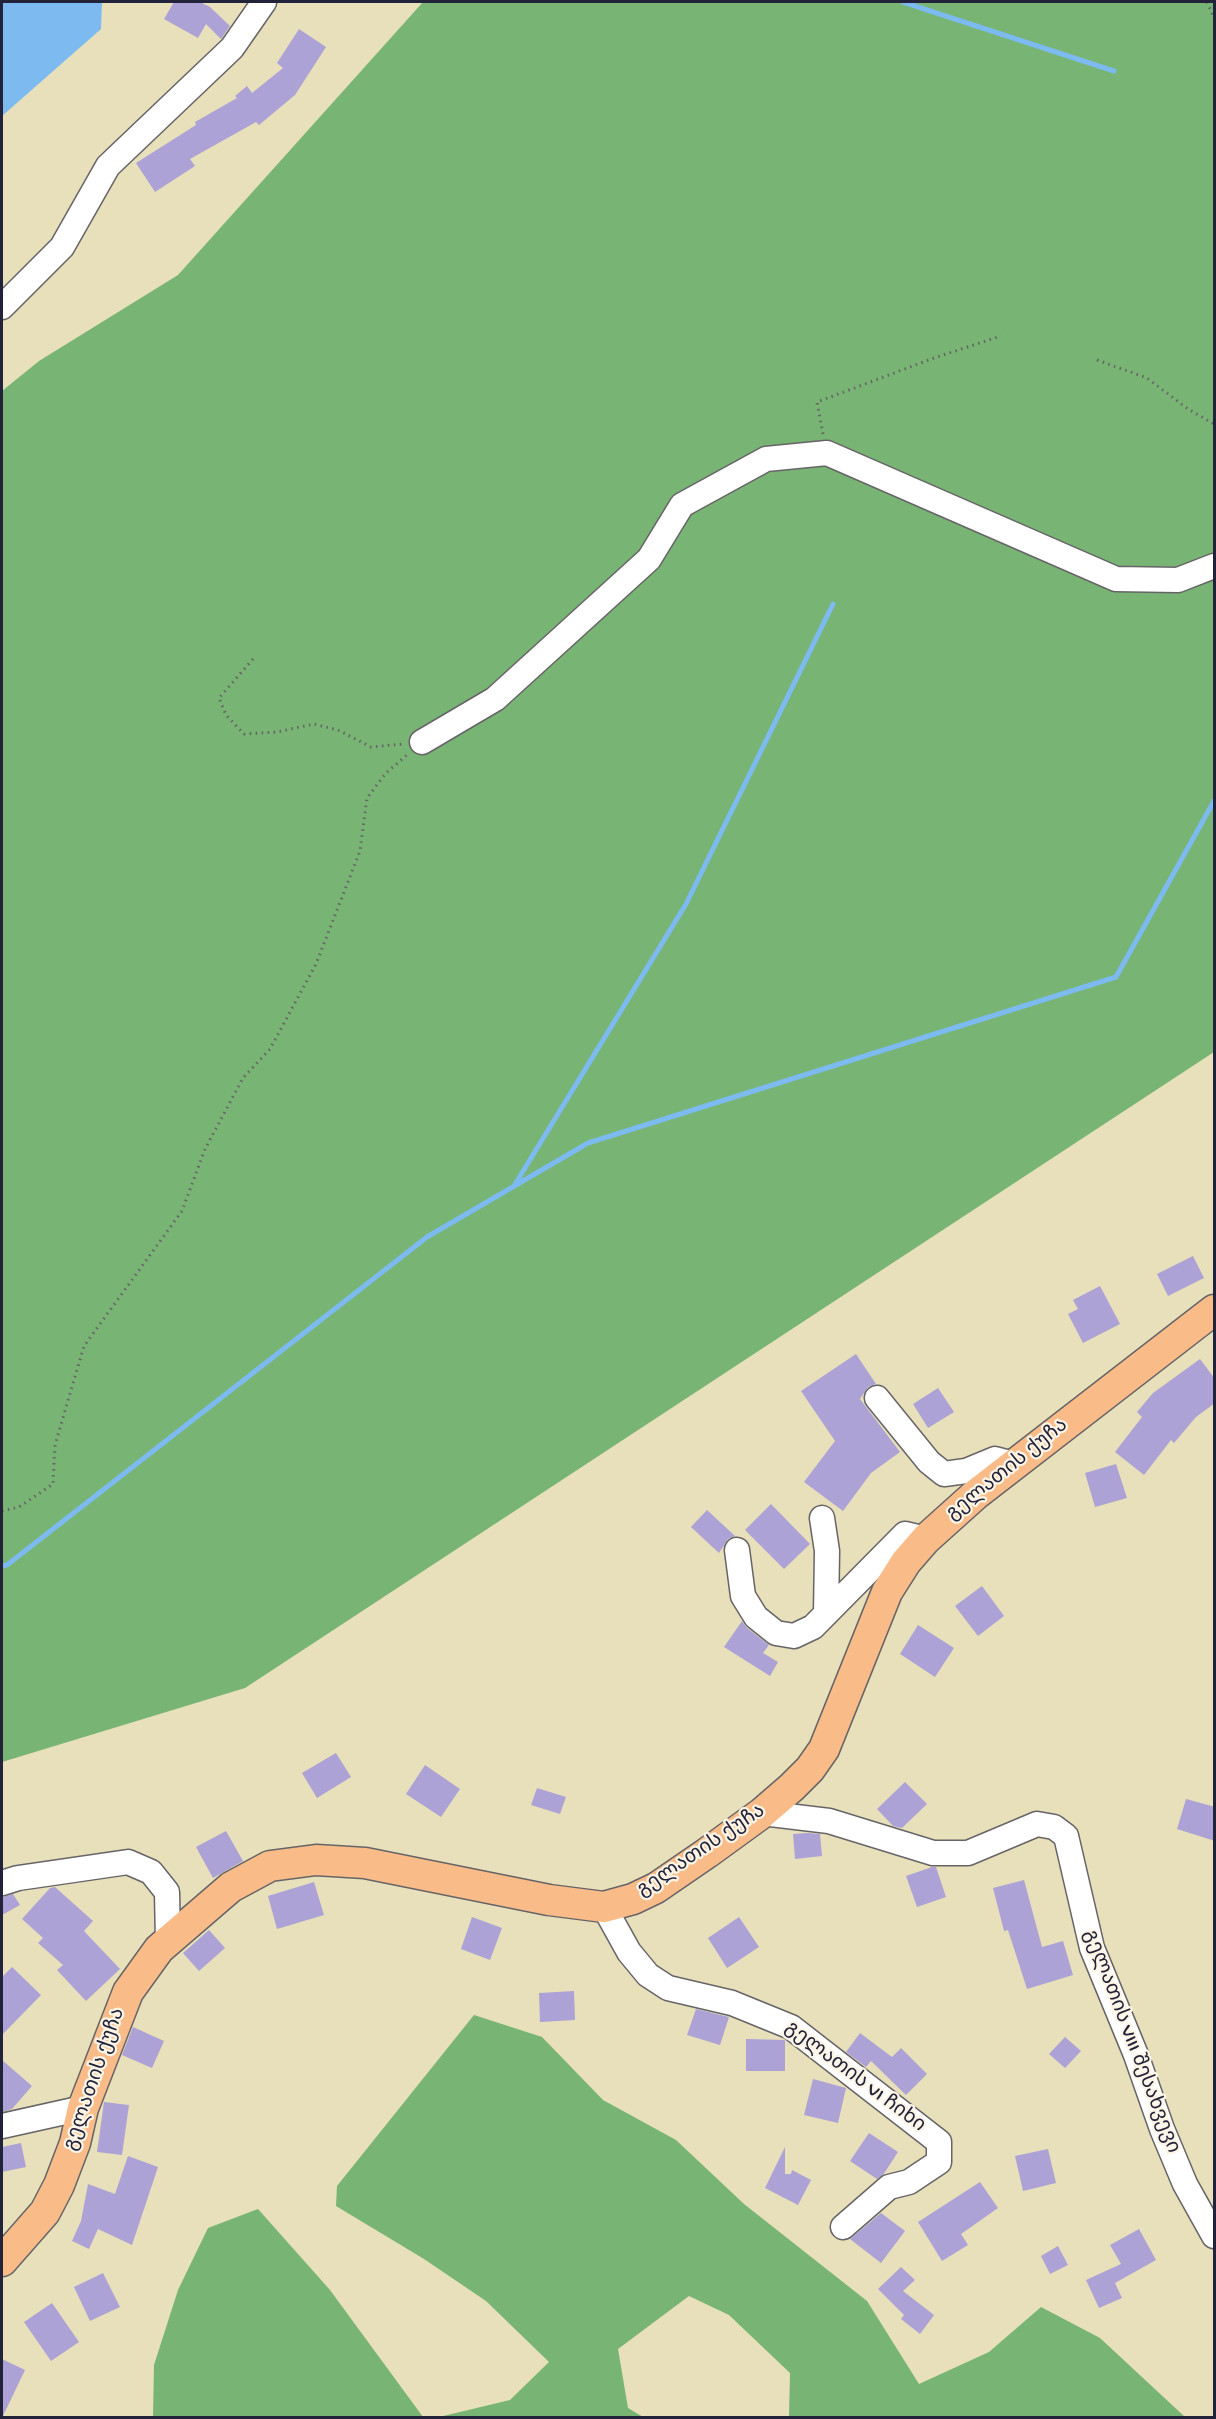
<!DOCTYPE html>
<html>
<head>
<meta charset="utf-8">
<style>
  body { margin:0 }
  #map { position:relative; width:1216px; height:2419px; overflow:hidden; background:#e7e0ba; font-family:"Gochi Hand",sans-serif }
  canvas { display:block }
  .frame { position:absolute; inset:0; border:3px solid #22223b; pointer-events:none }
</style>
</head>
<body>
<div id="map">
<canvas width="1216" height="2419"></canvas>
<div class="frame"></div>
</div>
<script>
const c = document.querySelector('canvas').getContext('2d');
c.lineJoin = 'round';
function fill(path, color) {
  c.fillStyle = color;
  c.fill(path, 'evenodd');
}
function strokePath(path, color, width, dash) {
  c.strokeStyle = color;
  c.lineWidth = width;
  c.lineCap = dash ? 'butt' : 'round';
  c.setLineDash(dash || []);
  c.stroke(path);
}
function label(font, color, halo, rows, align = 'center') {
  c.font = font + ' "Gochi Hand","Noto Sans Georgian",sans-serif';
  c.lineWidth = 4.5;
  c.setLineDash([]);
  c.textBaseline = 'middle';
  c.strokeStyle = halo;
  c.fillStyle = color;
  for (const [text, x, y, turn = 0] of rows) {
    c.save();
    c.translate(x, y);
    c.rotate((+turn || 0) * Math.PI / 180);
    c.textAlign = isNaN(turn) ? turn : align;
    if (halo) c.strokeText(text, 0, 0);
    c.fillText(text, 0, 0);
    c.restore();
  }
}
const forest = new Path2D(`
  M423,2H1214V1052L245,1688L2,1762V391L39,361L178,275Z
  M474,2015L542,2037L603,2100L676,2140L744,2204L867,2301L919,2384L989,2352L1041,2307L1100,2338L1185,2417H789L790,2373L729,2315L689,2296L618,2349L628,2408L643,2417H439L510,2400L549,2362L486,2301L424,2259L336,2206L337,2186Z
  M258,2209L330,2290L423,2417H153L154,2365L178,2290L208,2228Z`);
const water = new Path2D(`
  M2,2H102L101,29L2,116Z`);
const stream = new Path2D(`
  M903,2L1114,71
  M514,1186L686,904L833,604
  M2,1566L7,1565L427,1237L588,1143L1116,977L1214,801`);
const building = new Path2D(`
  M174,2H200L210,7L230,26L221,39L206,24L198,38L164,19Z
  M299,29L326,47L295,95L259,125L256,122L190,159L195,166L155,192L136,163L196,125L195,122L237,98L235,96L247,86L252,93L283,68L277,63Z
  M1193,1256L1204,1278L1168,1296L1157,1274Z
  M1100,1286L1120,1324L1083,1343L1068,1314L1078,1309L1073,1300Z
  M856,1354L876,1384L868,1387L860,1399L900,1452L871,1473L843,1511L804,1482L835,1441L801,1391Z
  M1200,1359L1215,1379V1403L1196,1417L1174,1443L1171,1440L1144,1475L1115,1452L1142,1417L1137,1412L1153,1393Z
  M938,1388L954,1412L928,1428L913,1404Z
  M1116,1464L1127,1498L1095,1507L1085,1473Z
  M771,1504L810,1544L784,1569L745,1530Z
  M707,1510L735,1536L728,1539L719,1553L691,1527Z
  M982,1586L1004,1616L978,1636L955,1606Z
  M742,1621L747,1628L769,1645L763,1653L778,1662L770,1676L724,1647Z
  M918,1625L954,1648L935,1677L900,1654Z
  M336,1753L351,1777L317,1798L302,1773Z
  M425,1765L460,1789L441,1817L406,1794Z
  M905,1782L927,1804L902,1828L893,1826L877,1809Z
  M537,1788L566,1797L560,1814L531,1805Z
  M1186,1799L1215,1807V1841L1177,1829Z
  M226,1831L243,1861L213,1878L196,1847Z
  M807,1833L820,1834L822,1856L795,1859L793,1834Z
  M932,1867H936L946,1897L917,1907L906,1876Z
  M1024,1880L1042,1947L1063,1941L1073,1975L1027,1989L1008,1930L1004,1931L993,1888Z
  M314,1882L324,1915L277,1929L268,1896Z
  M55,1887L93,1921L84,1931L120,1969L86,2001L57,1970L63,1965L38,1943L43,1938L22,1919L50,1888Z
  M13,1894L20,1905L2,1915V1897Z
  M472,1917L502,1928L490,1960L461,1949Z
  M739,1917L759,1947L727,1968L708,1938Z
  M209,1930L225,1948L199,1971L183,1953Z
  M12,1967L41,1995L2,2035V1977Z
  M574,1991L575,2020L540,2022L539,1993Z
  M696,2009L729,2017L720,2045L687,2035Z
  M133,2027L164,2041L152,2068L122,2055Z
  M860,2033L892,2057L901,2048L927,2074L906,2095L871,2061L866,2067L846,2052Z
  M1065,2037L1081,2051L1065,2068L1049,2054Z
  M746,2039L785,2040V2071H746Z
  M2,2060L32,2086L12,2109L2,2112Z
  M813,2079L846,2088L838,2123L804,2115Z
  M104,2102L129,2105L122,2155L97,2152Z
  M869,2133L898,2152L883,2175L877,2179L850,2161Z
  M21,2143L26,2167L2,2172V2147Z
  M785,2147V2174H791L792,2170L811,2180L798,2205L765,2188Z
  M1048,2149L1056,2183L1023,2191L1015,2156Z
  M128,2156L158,2167L132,2245L98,2229L89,2249L72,2241L81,2221L88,2184L115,2194Z
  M980,2182L998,2208L961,2234L968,2245L942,2261L918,2222Z
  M881,2213L905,2231L881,2263L850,2239Z
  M1139,2229L1156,2260L1115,2283L1122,2298L1099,2308L1086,2280L1121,2264L1110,2245Z
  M1058,2246L1068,2265L1050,2274L1041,2256Z
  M901,2267L915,2280L903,2291L934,2315L920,2334L901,2319L904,2315L878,2289Z
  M103,2273L120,2307L90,2321L74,2287Z
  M52,2303L79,2342L51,2361L24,2322Z
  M2,2359L25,2370L2,2418Z`);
const path = new Path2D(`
  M1207,2L1214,18
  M1097,360L1147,378L1188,409L1214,424
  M823,434L817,402L934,358L1001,336
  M253,659L219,698L226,715L244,734L277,732L314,724L338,730L371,747L403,744
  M2,1511L19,1507L53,1484L55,1445L84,1346L182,1211L205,1149L243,1078L270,1049L316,964L360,851L367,798L386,773L407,755`);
const minor = new Path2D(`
  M2,307L62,247L108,166L232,48L264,2
  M422,742L495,699L649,559L682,505L766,459L827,453L1116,579L1178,580L1214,566
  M877,1398L929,1462L944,1474L966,1471L995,1459L1014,1464
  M822,1518L827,1551L826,1614
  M737,1550L743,1596L756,1617L776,1633L794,1636L813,1627L905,1534L926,1539
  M762,1813L829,1821L933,1853H968L1037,1824L1054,1827L1066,1836L1092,1948L1136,2055L1162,2129L1185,2184L1214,2236
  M2,1883L18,1878L128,1862L151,1872L167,1892L168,1941
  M604,1907L629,1952L648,1975L668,1988L732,2003L791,2027L939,2142V2162L909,2182L889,2187L843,2227
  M2,2126L83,2108`);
const major = new Path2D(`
  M2,2261L45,2212L59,2185L75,2143L83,2108L128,1992L159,1949L231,1887L270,1866L316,1860L365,1863L549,1900L604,1907L633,1899L656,1888L707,1853L762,1813L792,1787L810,1769L824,1749L887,1592L906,1562L926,1539L975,1495L1214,1310`);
const streetNames = [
  ["გელათის ქუჩა",1008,1471,-39],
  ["გელათის ქუჩა",702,1852,-34],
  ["გელათის VIII შესახვევი",1130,2042,69],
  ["გელათის VI ჩიხი",854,2078,37],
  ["გელათის ქუჩა",96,2080,-71]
];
fill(forest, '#78b474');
fill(water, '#7dbaf0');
strokePath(stream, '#7dbaf0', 5);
fill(building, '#aca2d5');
strokePath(minor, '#676467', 27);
strokePath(major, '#676467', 33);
strokePath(path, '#676467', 3, [1.5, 4.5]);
strokePath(minor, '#fff', 24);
strokePath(major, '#f9bc89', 30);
label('20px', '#22223b', '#fcf5e5', streetNames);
</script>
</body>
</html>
